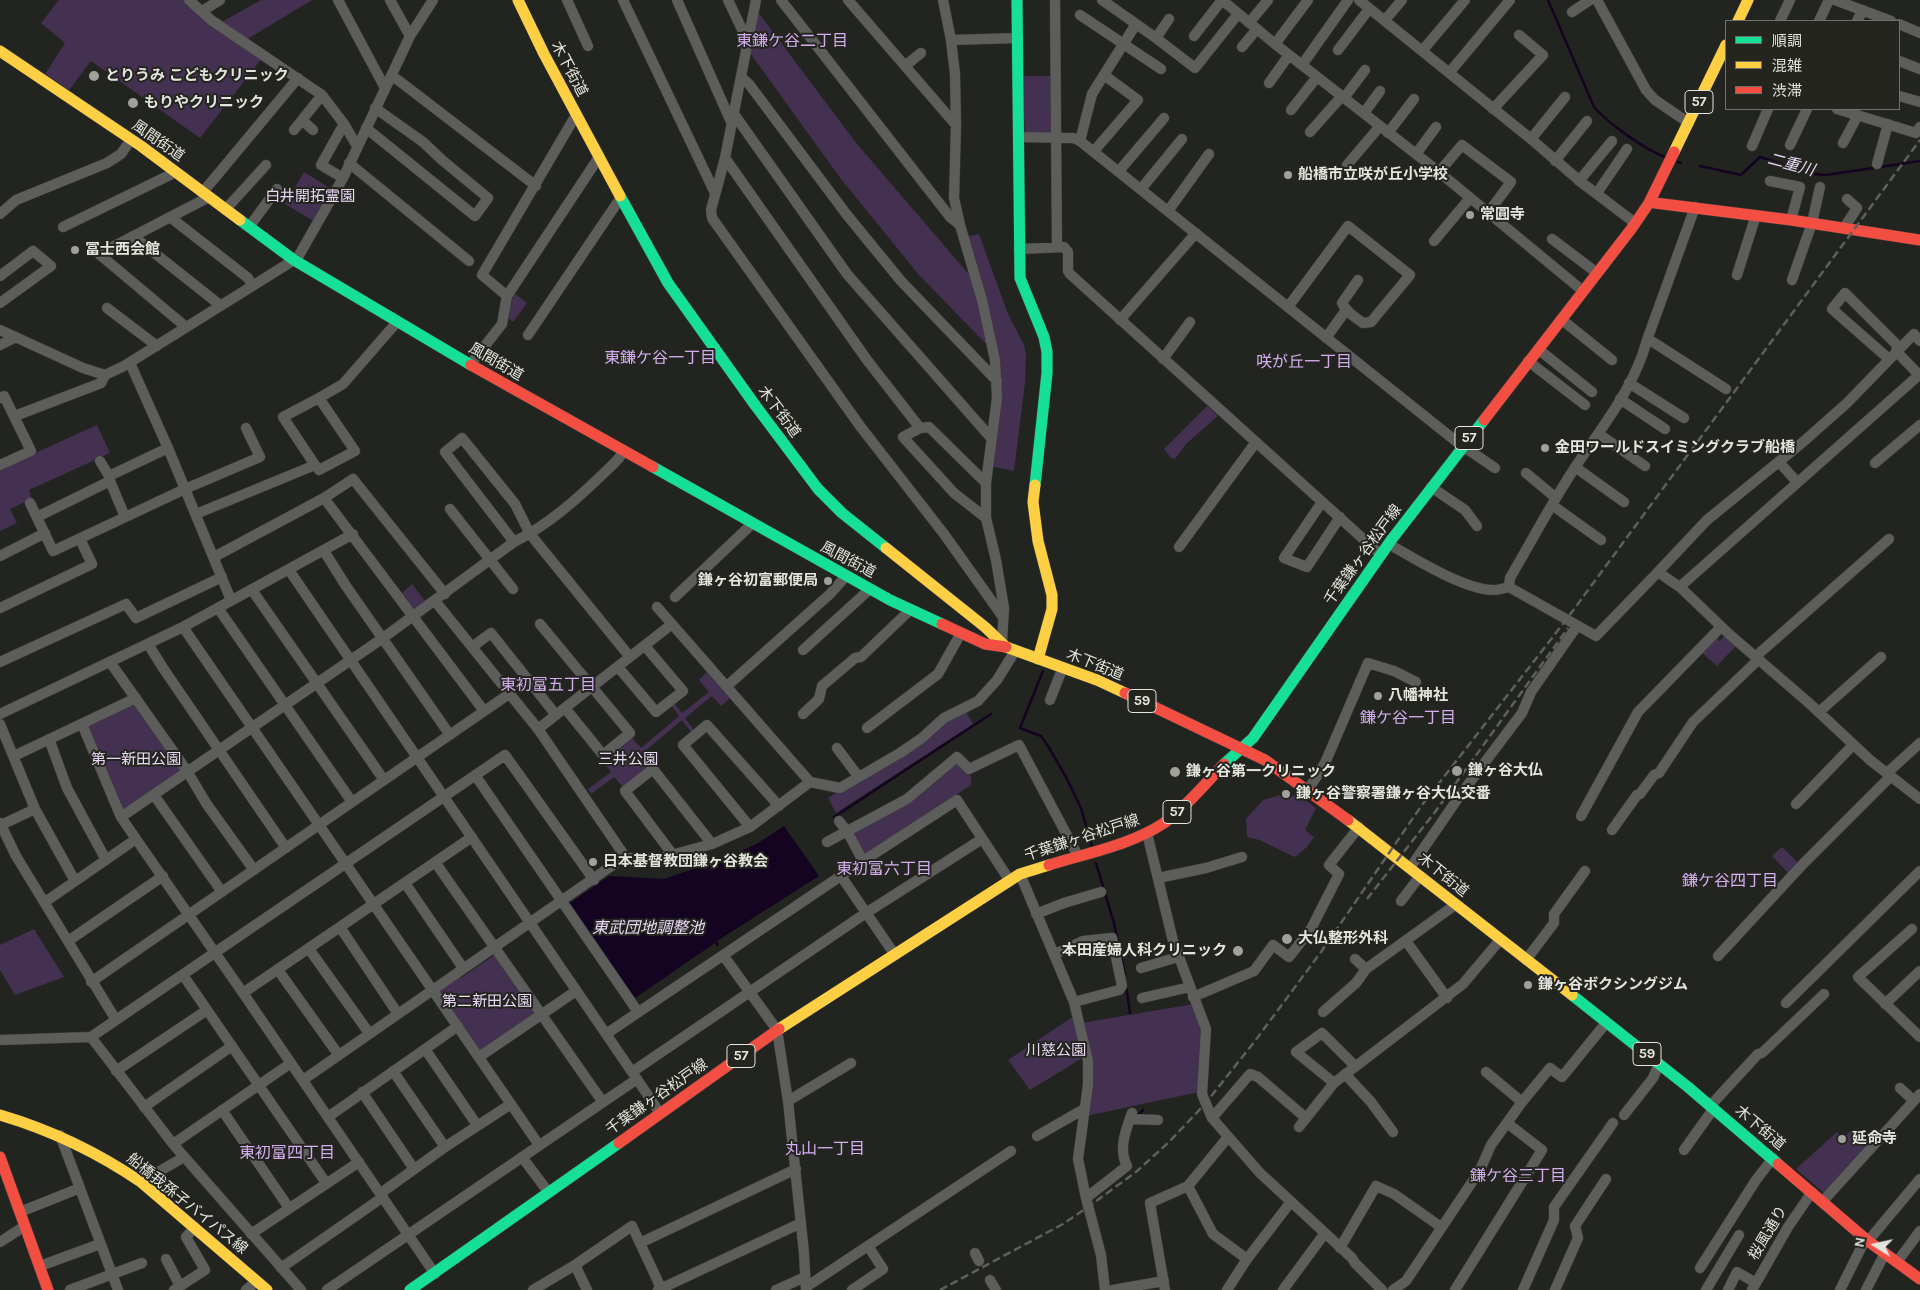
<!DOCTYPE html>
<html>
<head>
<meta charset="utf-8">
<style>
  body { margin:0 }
  #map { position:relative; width:1920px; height:1290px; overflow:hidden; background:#22241f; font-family:Karla,"Noto Sans JP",sans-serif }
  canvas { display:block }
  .legend { position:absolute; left:1725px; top:20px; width:175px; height:90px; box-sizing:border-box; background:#23251e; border:1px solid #6f716b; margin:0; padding:6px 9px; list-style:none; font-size:15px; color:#e2e4de }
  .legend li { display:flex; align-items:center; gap:10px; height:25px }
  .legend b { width:25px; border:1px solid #6f716b }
  .north { position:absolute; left:1850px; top:1220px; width:50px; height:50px; -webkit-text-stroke:4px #23251e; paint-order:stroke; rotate:280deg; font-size:14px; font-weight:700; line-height:20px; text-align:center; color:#e2e4de }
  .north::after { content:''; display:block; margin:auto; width:18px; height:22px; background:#e2e4de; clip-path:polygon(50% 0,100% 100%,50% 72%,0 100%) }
</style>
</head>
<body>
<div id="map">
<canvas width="1920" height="1290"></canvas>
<ul class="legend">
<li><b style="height:6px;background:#16e098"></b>順調</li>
<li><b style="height:6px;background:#ffcf43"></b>混雑</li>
<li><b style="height:6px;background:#f24e42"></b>渋滞</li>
</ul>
<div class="north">N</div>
</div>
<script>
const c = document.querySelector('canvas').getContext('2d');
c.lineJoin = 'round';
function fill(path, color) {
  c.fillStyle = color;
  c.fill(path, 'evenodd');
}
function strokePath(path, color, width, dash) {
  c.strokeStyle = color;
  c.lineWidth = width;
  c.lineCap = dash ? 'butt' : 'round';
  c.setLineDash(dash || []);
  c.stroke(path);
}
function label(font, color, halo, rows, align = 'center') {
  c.font = font + ' Karla,"Noto Sans JP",sans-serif';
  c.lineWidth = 4;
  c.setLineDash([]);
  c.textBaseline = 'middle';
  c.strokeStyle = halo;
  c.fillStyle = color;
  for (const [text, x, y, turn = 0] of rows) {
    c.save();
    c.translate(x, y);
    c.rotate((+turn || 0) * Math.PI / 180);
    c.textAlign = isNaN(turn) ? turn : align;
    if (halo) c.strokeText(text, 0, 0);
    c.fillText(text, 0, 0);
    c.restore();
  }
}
const green = new Path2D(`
  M59,0H185L263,57L200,138L91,61L69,90L45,74L65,43L41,23Z
  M261,0H312L246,40L220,23Z
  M758,12L857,144L973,279L990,348L919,275L841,179L750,53Z
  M1022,76H1054L1052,134H1025Z
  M304,172L333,190L317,223L285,204Z
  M979,234L1008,314L1024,345L1026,355L1025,383L1014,471L991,466L999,397L966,237Z
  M514,293L527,303L513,322L507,317Z
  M1207,406L1217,415V417L1187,443L1175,459L1171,458L1164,449Z
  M97,425L110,453L29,490L32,499L10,509L17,523L0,531V469Z
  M412,584L426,602L417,608H413L402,593Z
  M1724,636L1736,646L1717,666L1701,652L1717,638L1720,641Z
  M707,672L730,698L721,706L712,696L685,718L694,730L691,732L682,720L644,752L652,763L623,787L614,777L591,794L588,789L611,772L602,760L631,737L641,748L679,716L671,705L674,703L682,713L709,692L699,680Z
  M136,703L180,767V772L124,810L121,809L87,725Z
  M965,710L973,724L836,813L828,798Z
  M958,761L971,777V785L867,854L864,853L853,837L854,832Z
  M1297,794L1316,808L1305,830L1314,837L1307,847L1295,857L1259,840L1247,837L1246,819L1263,800L1280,795L1287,799Z
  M1782,847L1799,864L1789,874L1772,856Z
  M34,929L64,977L15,995L0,970V945Z
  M496,954L535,1011L534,1016L485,1049L480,1050L475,1047L438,993L439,989L459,976L461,978Z
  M1194,1004L1203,1029L1199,1092L1086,1116L1081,1023Z
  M1071,1018L1075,1019L1084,1057L1030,1090L1008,1060Z
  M1858,1129L1869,1142L1827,1192H1823L1796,1169L1837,1132L1844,1138L1851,1130L1854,1132Z`);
const water = new Path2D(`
  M784,826L819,876L717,941L719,945L717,947L715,943L635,998L570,903L609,876L664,879L731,856L758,843Z`);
const stream = new Path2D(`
  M1548,0L1594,107C1609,124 1644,149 1665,157
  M1678,162L1681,163
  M1700,166L1741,175L1760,157L1813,174L1826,175L1920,161
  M1043,671L1020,728L1041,736L1048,746L1066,777L1081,808L1092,846
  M834,817L991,714
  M1096,863L1114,923L1125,974
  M1126,985L1130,1013
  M1138,1115L1143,1110`);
const street = new Path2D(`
  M189,0L211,20L322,95L344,124L357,146
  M338,0L385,88
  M390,0L410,36
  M567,0L588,46
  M623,0L715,193
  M677,0L732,124
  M728,0L748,42
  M756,0L725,158L711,210L712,218L860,426L944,534L1003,617
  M781,0L950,217L960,225
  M848,0L956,125
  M943,0L951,40L955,74L956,125L954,198L960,225L982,300L995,360L997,398L986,483V518L996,560L1004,608L1002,643
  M1055,0L1057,247
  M1102,0L1156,38L1169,19
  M1222,0L1275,44L1439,172L1583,291
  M1359,0L1531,139L1581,182L1635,223
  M1597,0L1646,90L1655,100L1689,123
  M1835,0L1891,21
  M202,11L220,0
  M1572,12L1590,0
  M1080,15L1161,69
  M1385,20L1402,0
  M1780,21L1790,0
  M1819,21L1829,0
  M1857,21L1863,10
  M1249,23L1268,0
  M1899,24L1920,33
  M1194,36L1222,0
  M1156,38L1195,68L1238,14
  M951,40L1018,38
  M1275,44L1308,0
  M1242,47L1257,29
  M1338,50L1369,9
  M1422,51L1465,0
  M1899,61L1920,69
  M1302,65L1348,0
  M905,66L921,53
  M1449,73L1510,0
  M391,76L398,80L536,186
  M742,78L749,84L847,215L901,281L997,381
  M1269,83L1289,55
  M1899,96L1920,102
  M1344,98L1365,70
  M1493,109L1543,55L1519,35
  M1837,109L1916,133L1920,127
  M1291,110L1317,77
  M1364,113L1380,91
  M734,114L847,274L992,439
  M302,120L313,130
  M366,128L475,216L488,198L442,160L423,142L375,108
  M294,130L322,95
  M1310,132L1342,96
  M1388,133L1414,99
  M1018,137L1073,138L1080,141L1457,442L1495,468
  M1531,139L1565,97
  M1080,141L1092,94L1136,24
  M1843,143L1858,115
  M1790,145L1807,109
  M1752,146L1768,109
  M1094,151L1138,100L1104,75
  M1416,154L1436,127
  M725,158L867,360L920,428L903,437L954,493L986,518
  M1555,161L1587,121
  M349,163L469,261
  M1877,164L1888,124
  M1347,165L1380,126
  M1119,171L1164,118
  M1439,172L1462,145L1511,182L1488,213
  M343,178L321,165L344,124
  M1579,181L1612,141
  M1770,181L1800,187L1791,220
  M1141,189L1182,139
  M203,192L298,78
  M1597,193L1627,149
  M225,210L266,165
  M1168,211L1209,154
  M0,214L16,200L107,163L121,154L130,141
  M170,217L248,278L252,285
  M63,227L176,172
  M249,227L277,189
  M1844,228L1857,208L1847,199
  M133,236L220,305
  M1552,239L1597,273
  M1434,241L1470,198
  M1019,249L1064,247L1068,252V271L1070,274L1381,555
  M1737,275L1756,215
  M0,276L33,251L51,266L0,303
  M1792,280L1812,223L1820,187
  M507,296L482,275L576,115
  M1288,307L1348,226L1410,275L1371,322L1363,323C1355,317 1346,312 1342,303L1358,280
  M107,308L157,346
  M1561,319L1612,360
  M1120,320L1196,233
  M186,327L99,254L209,197
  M0,330L83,368L105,375L124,366L294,260L298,257L343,178L410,36L433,0
  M528,335L617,203L623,201
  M1326,338L1346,310
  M1647,340L1653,342L1726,389
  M0,345L16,337
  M1538,349L1592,392
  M1163,359L1190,322
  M1889,359L1832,309L1845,293L1899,347
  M1528,361L1585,405
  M130,363L168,448L231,600
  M470,365L502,324L507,296L599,157
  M1629,383L1684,418
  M0,398L4,396L31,451L0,465
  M319,398L343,384L397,322
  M1620,399L1665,429
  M15,416L101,383L105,375
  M920,428L929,427L986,483
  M1599,434L1645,466
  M100,461L109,476
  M1779,462L1797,482
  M1875,463L1920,425
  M1575,467L1624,502
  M1526,473L1556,498
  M110,481L125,517
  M1431,487L1465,510L1477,526
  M324,498L484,711
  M1322,502L1284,558L1307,567L1340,517
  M30,503L53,551L185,489L260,457L246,428
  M1552,505L1601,540
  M450,509L513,589
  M196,514L315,465L319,470L355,451L319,398L283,417L315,465
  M37,517L110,481L109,476L168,448
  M514,542L445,452L462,438L515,504L530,534L630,657
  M1179,547L1256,442
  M1394,547C1418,561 1466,590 1494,590C1499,590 1504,588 1509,587L1596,636L1658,572L1681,588L1729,634L1809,703L1870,760L1920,799
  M324,551L346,586L450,735
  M0,556L45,533
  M214,557L324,498L353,479L445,594
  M289,570L660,1113
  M1658,572L1707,520L1803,442L1847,403L1914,334L1920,341
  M1509,587L1510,578C1531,542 1551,504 1574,469C1601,428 1634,389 1647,340L1695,207
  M1681,588L1683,584L1919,375L1896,351
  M252,590L384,780
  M675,597L753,523
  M435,601L538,729L622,852L623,858
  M0,608L92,564L80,539
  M218,608L352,802
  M540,624L630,733L603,755L565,708
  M183,627L539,1145
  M148,644L163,668L286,848
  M472,647L491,633L556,715
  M803,650L870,589
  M1755,657L1889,539
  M0,662L126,604L136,618L222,577
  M110,662L187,771L206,803L254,870
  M618,667L656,712L683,691L645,646
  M727,686L830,594L846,576
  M1050,700L1063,667
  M1819,712L1881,657
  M0,714L183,627L353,534
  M803,714L819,699L822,686L855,658L861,657L910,610
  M0,724L35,809L75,881
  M82,724L121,817L136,839L243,993L435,1274
  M867,728L938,674L961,633
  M538,729L672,624
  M49,739L67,788L106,860
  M837,748L858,776
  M14,756L136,698
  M1887,773L1920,743
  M475,775L638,1012
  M810,782L840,788L900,753L922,738L944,718L978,701L997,680L1015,651
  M1308,790L1325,763L1368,663L1394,671L1416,682
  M154,795L222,892
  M1796,804L1853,745
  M1581,816L1638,712L1721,627
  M121,817L383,638L514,542C548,525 576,500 603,474C610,467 619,460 624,451
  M839,821L848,833L863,861
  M0,823L16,856L116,1020
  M1,825L35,809
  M750,827L683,745L707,725L779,806
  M1612,830L1637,795L1640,794L1654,775L1659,773L1693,722L1758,660
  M1147,833L1173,941L1206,1029L1202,1094L1212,1118L1260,1173L1352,1258L1355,1263L1382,1290
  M827,842L907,799L957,757L969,769L1019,745L1078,856
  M673,855L625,791L653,769L712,844
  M435,862L602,1101
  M1410,868L1461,794L1522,713L1531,692L1577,626
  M1020,874L1074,1002L1088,1061V1085L1078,1159L1086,1198L1101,1255L1105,1290
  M841,876L895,955
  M1158,878L1206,868L1242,857
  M405,883L463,968
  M1401,901L1420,876
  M45,902L136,839
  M1036,914L1064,903L1101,892
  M340,927L398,1014
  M1912,929L1858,977L1920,1037
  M68,941L163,876
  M1406,941L1447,998
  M309,949L369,1033
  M1055,954L1083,941L1112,938L1122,986L1119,990L1074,1002
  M723,955L777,1030L788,1101L804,1253L806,1290
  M1718,956L1802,865L1891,776
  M1355,959L1366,969
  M1526,960L1554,923V914L1585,871
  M1141,968L1178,957
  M278,970L338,1054
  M183,975L326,1183
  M91,982L509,694
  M243,993L472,837
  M1193,997L1254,971L1273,945L1289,957L1311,929L1339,874L1329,865L1359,827
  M1142,998L1190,987
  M1786,1003L1920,871
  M1885,1004L1920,971
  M1323,1012L1356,983L1366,969L1455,905
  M606,1034L863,861L957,800L1010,881
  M91,1037L505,755L594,880
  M0,1040L91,1037L173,1144L301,1290
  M425,1049L477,1125
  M479,1057L576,991
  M116,1071L207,1010
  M393,1071L445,1147
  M632,1072L866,913L982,839
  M1345,1074L1371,1102L1393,1132
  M303,1080L623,858H660L712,844L750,827L810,782L657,607
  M1334,1083L1296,1052L1322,1033L1355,1066
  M1900,1088L1913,1100
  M362,1092L414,1169
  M788,1101L851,1063
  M1522,1102L1550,1068L1562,1077L1606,1023
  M1711,1105L1758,1054L1762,1053L1824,994
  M144,1107L232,1046
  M222,1110L289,1208
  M1624,1115L1653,1078L1659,1064
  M328,1117L458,1026
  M1212,1118L1250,1074L1258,1077L1306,1118
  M1130,1119L1158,1120
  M1299,1127L1334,1083L1463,984L1500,940
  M60,1135L118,1290
  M1037,1136L1084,1109
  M173,1144L291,1063
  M1684,1150L1714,1108
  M522,1157L549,1193
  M141,1182L184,1157
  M1188,1186L1213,1234L1247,1259
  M381,1193L445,1147L511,1104
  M1086,1198L1127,1166C1118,1148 1126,1130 1132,1113
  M1823,1201L1920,1094
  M20,1212L80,1188
  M251,1234L359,1162
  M1868,1241L1920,1179
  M0,1242L25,1226
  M640,1243L796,1169
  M1340,1248L1376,1186L1394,1194L1441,1227
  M975,1253L979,1261
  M166,1259L180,1286
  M1897,1262L1920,1231
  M575,1265L587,1290
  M40,1266L100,1244
  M281,1268L383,1197
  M1700,1268L1756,1180L1773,1158
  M990,1280L996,1290
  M806,1287L1011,1151
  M70,1290L142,1263
  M174,1290L205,1270L186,1237L195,1227
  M246,1290L257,1281
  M327,1290L637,1079
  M533,1290L575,1265L632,1226L661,1288
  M658,1290L801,1223
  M776,1290L805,1277
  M852,1290L883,1269L868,1246
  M1113,1290L1164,1281
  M1165,1290L1150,1203L1188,1186L1228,1137
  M1227,1290L1247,1259L1290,1203
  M1283,1290L1325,1233
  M1393,1290L1406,1281L1480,1170L1491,1145L1522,1102L1486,1072
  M1455,1290L1542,1150L1507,1123
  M1523,1290L1554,1220V1207L1613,1123
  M1555,1290L1578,1238L1575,1226L1606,1179
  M1706,1290L1739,1235
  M1728,1290L1737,1272L1756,1283
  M1752,1290L1788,1227L1812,1192
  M1840,1290L1866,1238
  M1866,1290L1885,1253`);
const fast = new Path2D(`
  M1017,0L1020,278L1044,337L1047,352V373L1035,485
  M620,196L668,283L755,405L818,489L842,513L886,548
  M240,220L294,260L471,365
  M653,467L890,600L942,624
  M1224,764L1253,738L1392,539L1484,420
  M1572,995L1688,1087L1778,1164
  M410,1290L619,1143`);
const slow = new Path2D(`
  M518,0L544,54L620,196
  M1738,21L1748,0
  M0,51L141,146L240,220
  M1674,152L1726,45
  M1035,485L1033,502L1038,541L1052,595V609L1038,659
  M886,548L985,627L1006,647L1097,680L1125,693
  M1348,820L1572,995
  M779,1029L1020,874L1049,865
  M0,1115C51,1130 97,1152 141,1182L267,1290`);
const jam = new Path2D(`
  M1655,203L1791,220L1920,240
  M471,365L653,467
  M1484,420L1632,228L1649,203L1674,152
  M942,624L985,644L1006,647
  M1125,693L1265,760L1348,820
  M1049,865C1087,853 1131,845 1164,823C1186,807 1205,784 1224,764
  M619,1143L779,1029
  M0,1157L48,1290
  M1778,1164L1868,1241L1920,1279`);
const rail = new Path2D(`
  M1367,899L1435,812L1568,628
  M940,1290L1063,1224L1088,1207L1136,1172L1169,1142L1205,1104L1255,1041L1321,952L1422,805L1566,620L1920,140`);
const markers = [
  [94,76,6,"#9fa19b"],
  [133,103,6,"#9fa19b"],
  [1288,175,5,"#9fa19b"],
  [1470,215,5,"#9fa19b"],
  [75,250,5,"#9fa19b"],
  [1545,448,5,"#9fa19b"],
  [828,581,5,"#9fa19b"],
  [1378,696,5,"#9fa19b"],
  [1457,771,6,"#9fa19b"],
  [1175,772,6,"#9fa19b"],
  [1286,794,5,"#9fa19b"],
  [593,862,5,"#9fa19b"],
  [1287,939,6,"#9fa19b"],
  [1238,951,6,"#9fa19b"],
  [1528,985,5,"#9fa19b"],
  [1842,1139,5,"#9fa19b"]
];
const shields = [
  [1699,102,28],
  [1469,438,28],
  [1142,701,28],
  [1177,812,28],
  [1647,1054,28],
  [741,1056,28]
];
const shieldNames = [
  ["57",1699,102],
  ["57",1469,438],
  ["59",1142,701],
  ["57",1177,812],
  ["59",1647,1054],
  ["57",741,1056]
];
const streetNames = [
  ["木下街道",569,69,62],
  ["風間街道",158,141,35],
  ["風間街道",496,362,30],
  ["木下街道",779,412,53],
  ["千葉鎌ヶ谷松戸線",1363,555,-54],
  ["風間街道",848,560,28],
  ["木下街道",1095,665,22],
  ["千葉鎌ヶ谷松戸線",1082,838,-18],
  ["木下街道",1443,875,39],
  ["千葉鎌ヶ谷松戸線",657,1097,-35],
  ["木下街道",1760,1128,40],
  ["船橋我孫子バイパス線",187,1204,39],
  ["桜風通り",1768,1233,-59]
];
const poiNames = [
  ["とりうみ こどもクリニック",105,76],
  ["もりやクリニック",144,103],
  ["船橋市立咲が丘小学校",1298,175],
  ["常圓寺",1480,215],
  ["冨士西会館",85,250],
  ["金田ワールドスイミングクラブ船橋",1555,448],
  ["鎌ヶ谷初富郵便局",818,581,"right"],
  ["八幡神社",1388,696],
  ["鎌ヶ谷大仏",1468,771],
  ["鎌ヶ谷第一クリニック",1186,772],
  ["鎌ヶ谷警察署鎌ヶ谷大仏交番",1296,794],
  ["日本基督教団鎌ヶ谷教会",603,862],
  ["大仏整形外科",1298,939],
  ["本田産婦人科クリニック",1227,951,"right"],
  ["鎌ヶ谷ボクシングジム",1538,985],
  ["延命寺",1852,1139]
];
const parkNames = [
  ["白井開拓霊園",310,197],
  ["第一新田公園",136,760],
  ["三井公園",628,760],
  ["第二新田公園",487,1002],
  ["川慈公園",1056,1051]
];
const neighbourhoodNames = [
  ["東鎌ケ谷二丁目",792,41],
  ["東鎌ケ谷一丁目",660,358],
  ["咲が丘一丁目",1304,362],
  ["東初富五丁目",548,685],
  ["鎌ケ谷一丁目",1408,718],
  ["東初富六丁目",884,869],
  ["鎌ケ谷四丁目",1730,881],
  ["丸山一丁目",825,1149],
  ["東初富四丁目",287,1153],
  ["鎌ケ谷三丁目",1518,1176]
];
const waterNames = [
  ["二重川",1791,165,15],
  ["東武団地調整池",648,928]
];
fill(green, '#443051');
fill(water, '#150322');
strokePath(stream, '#150322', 2.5);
strokePath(street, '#3d3e3b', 11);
strokePath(fast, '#3d3e3b', 12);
strokePath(slow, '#3d3e3b', 12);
strokePath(jam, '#3d3e3b', 12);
strokePath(street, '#5d5e5b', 10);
strokePath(fast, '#16e098', 11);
strokePath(slow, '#ffcf43', 11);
strokePath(jam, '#f24e42', 11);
strokePath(rail, '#5e605c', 2.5, [8, 4]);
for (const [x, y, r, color] of markers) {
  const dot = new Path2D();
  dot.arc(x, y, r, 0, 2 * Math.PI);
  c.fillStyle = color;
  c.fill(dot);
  strokePath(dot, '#23251e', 2);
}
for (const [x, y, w] of shields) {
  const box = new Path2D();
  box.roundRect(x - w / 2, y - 11.5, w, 23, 4);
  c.fillStyle = '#23251e';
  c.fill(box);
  strokePath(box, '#e2e4de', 1);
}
label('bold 14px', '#e2e4de', null, shieldNames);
label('15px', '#e2e4de', '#23251e', streetNames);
label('bold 15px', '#e2e4de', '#23251e', poiNames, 'left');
label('15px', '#e9d8f6', '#23251e', parkNames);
label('16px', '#d3adf0', '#23251e', neighbourhoodNames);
label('italic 16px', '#e8d8f5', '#23251e', waterNames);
</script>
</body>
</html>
